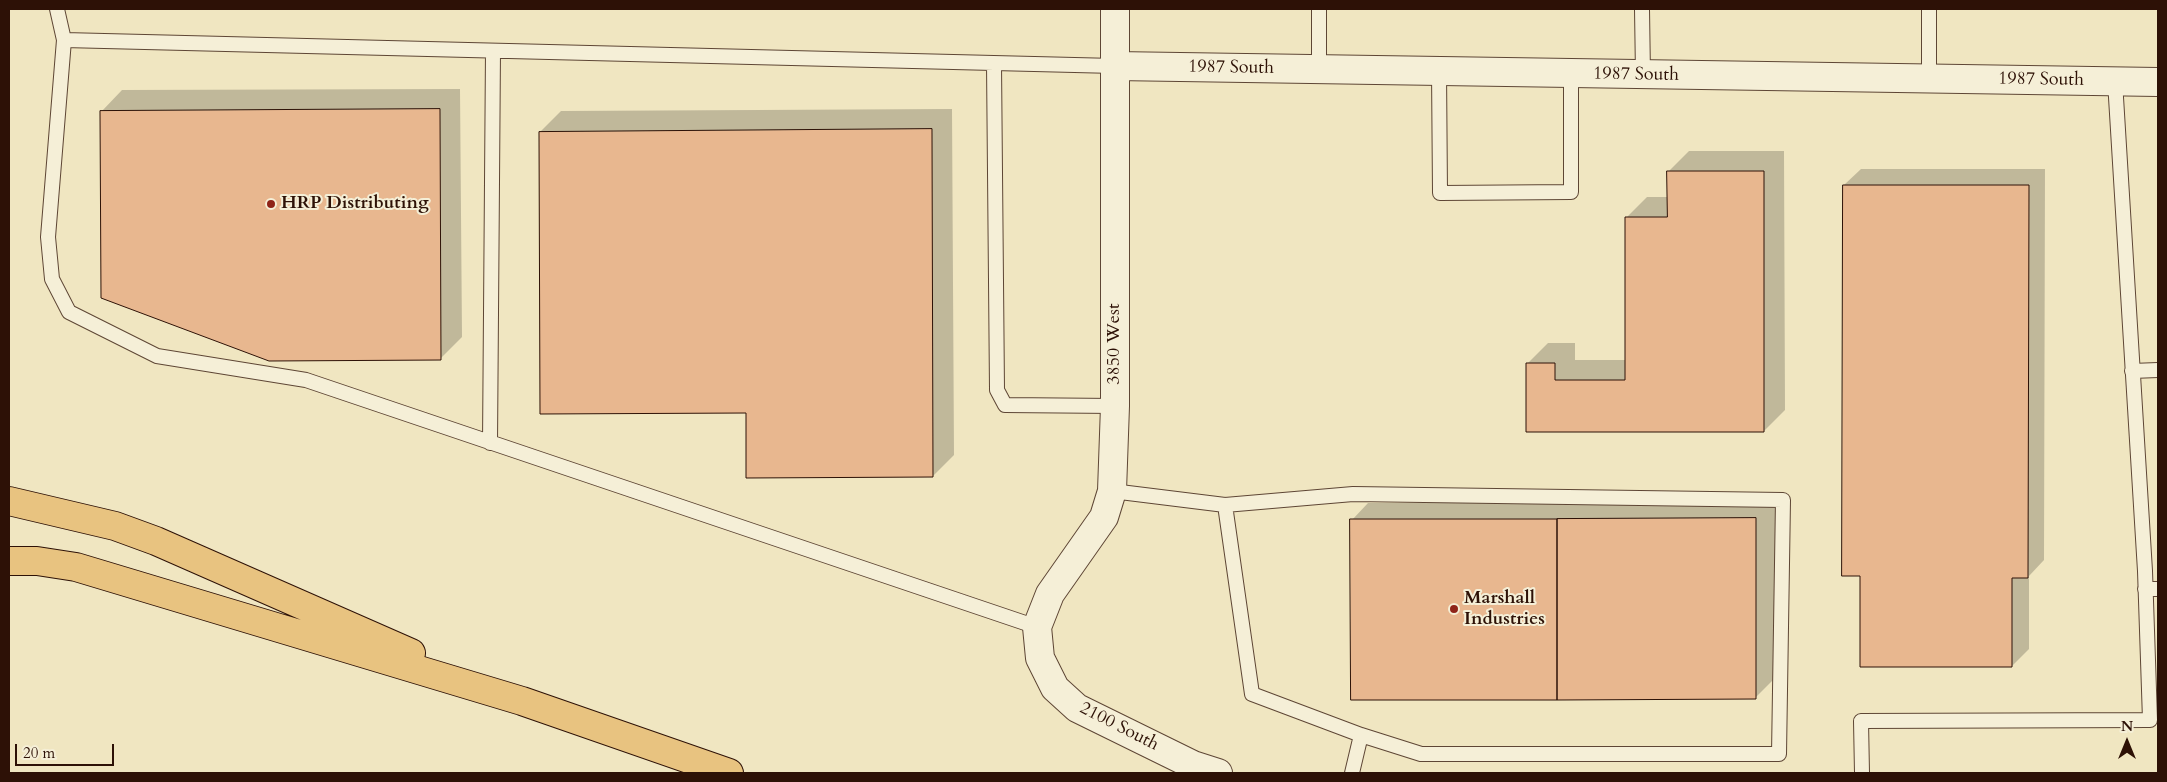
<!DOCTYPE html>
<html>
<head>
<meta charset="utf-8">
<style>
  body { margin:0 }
  #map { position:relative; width:2167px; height:782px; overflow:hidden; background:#f0e6c1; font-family:Cardo,serif }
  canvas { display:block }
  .frame { position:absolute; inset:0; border:10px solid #2d1106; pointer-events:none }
  .north { position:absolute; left:2102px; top:717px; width:50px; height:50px; -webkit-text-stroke:4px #f5efd7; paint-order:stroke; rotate:0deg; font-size:14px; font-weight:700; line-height:20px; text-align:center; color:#2d1106 }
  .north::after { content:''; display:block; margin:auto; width:18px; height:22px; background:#2d1106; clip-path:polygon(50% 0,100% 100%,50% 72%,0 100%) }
  .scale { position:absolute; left:15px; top:744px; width:99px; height:22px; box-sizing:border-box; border:2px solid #2d1106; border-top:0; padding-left:6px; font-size:15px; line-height:18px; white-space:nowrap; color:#2d1106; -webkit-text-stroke:4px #f5efd7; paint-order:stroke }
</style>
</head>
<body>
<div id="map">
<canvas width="2167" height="782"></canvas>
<div class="frame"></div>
<div class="north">N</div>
<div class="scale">20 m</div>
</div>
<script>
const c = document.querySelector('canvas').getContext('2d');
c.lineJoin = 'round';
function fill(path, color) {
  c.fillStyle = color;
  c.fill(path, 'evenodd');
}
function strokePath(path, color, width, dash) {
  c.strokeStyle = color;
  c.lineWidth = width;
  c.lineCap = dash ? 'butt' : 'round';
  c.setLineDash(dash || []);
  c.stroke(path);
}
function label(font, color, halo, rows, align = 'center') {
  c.font = font + ' Cardo,serif';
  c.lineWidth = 4;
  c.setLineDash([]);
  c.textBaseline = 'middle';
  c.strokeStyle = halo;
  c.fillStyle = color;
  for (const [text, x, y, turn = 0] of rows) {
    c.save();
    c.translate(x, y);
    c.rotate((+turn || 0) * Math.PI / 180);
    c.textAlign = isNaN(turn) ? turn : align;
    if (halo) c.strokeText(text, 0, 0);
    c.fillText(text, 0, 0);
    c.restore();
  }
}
const shadow = new Path2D(`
  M460,89L462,337L441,358L102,111L122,90Z
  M952,109L954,455L933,476L747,412L540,132L561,111Z
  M1689,151H1784L1785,410L1764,431H1527V364L1548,343H1575V360H1626V218L1647,197H1668V172Z
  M1861,169H2045L2044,560L2029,576V649L2012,666L1861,575L1844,185Z
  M1776,498V677L1755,698L1352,520L1368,503H1575Z`);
const building = new Path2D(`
  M440,109L441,360L269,361L101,298L100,111Z
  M932,129L933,477L746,478V413L540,414L539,132Z
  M1667,171H1764V432H1526V363H1555V380H1625V217H1667Z
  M1843,185H2029L2028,578H2012V667H1860V576H1842Z
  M1756,518V699L1557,700V519Z
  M1350,519H1557V700H1351Z`);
const service = new Path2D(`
  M57,9L64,40L48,237L52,279L69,312L157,356L306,380L1037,627
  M1642,9L1643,75
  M1929,9V78
  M64,40L1115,66
  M994,64L997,390L1005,405L1115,406
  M1319,70V9
  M1439,71L1440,193L1571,192V74
  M2132,371L2158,370
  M490,443L493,51
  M1112,491L1225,505L1353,494L1783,500L1779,754H1421L1361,735L1252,694L1225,505
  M2145,589H2158
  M1352,773L1361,735
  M1862,773L1861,721L2150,720L2145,571L2115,81`);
const minor = new Path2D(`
  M1115,9V406L1112,491L1104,517L1050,594L1037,627L1040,658L1055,688L1077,708L1193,765L1218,773
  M1115,66L2158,82`);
const motorway = new Path2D(`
  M9,501L115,526L156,541L411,653
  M9,561H37L76,567L522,701L729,773`);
const markers = [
  [271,204,5,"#8f2418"],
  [1454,609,5,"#8f2418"]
];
const streetNames = [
  ["1987 South",1231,68,1],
  ["1987 South",1636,75,1],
  ["1987 South",2041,80,1],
  ["3850 West",1115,344,-90],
  ["2100 South",1119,727,27]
];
const poiNames = [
  ["HRP Distributing",281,204],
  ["Marshall",1464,599],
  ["Industries",1464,620]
];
fill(shadow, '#0003');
fill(building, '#e8b78f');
strokePath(building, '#2d1106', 1);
strokePath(service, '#5e4635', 16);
strokePath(minor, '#5e4635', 30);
strokePath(motorway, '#2d1106', 30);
strokePath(service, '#f5efd7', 14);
strokePath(minor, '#f5efd7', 28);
strokePath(motorway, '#e8c380', 28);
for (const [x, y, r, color] of markers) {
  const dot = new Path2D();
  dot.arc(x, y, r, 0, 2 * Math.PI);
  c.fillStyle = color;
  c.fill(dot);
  strokePath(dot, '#f5efd7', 2);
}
label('18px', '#2d1106', '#f5efd7', streetNames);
label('bold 18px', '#2d1106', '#f5efd7', poiNames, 'left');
</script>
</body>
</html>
